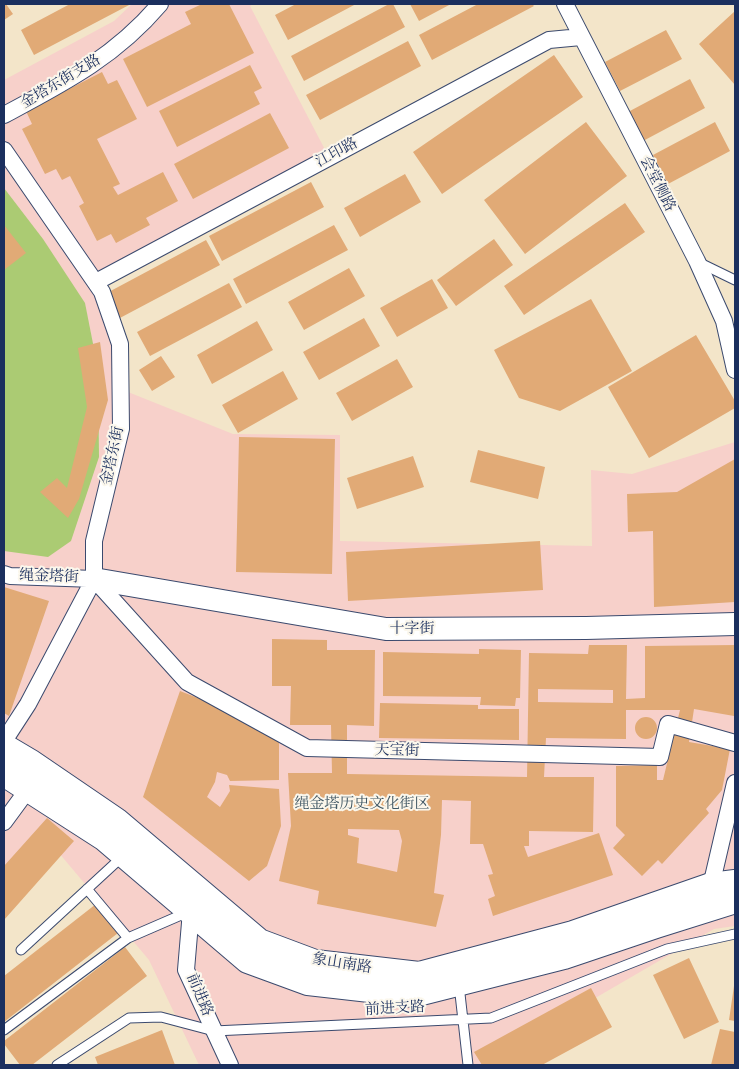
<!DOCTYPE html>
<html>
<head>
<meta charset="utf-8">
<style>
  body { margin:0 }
  #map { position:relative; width:739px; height:1069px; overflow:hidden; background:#f3e5c9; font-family:"Libre Bodoni",serif }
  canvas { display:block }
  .frame { position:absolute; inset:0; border:5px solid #1b2f5e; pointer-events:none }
</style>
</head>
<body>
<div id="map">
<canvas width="739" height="1069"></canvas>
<div class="frame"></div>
</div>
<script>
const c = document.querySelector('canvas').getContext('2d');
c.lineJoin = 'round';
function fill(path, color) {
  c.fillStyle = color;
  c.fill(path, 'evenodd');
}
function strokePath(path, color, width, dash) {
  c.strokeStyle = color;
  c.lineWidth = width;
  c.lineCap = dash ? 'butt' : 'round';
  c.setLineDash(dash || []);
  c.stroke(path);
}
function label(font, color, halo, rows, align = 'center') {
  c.font = font + ' "Libre Bodoni","Noto Serif SC",serif';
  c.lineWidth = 4;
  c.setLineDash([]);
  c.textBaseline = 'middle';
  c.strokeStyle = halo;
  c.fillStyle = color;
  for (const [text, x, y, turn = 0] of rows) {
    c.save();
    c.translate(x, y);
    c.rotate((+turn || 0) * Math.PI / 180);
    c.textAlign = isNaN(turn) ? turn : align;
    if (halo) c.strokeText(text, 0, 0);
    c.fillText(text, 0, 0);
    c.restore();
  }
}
const built = new Path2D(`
  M132,4H253L250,6L332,163L104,284L128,392L233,434L340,435V541L592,546L591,470L632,474L735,442V926L714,929L480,1065H199L149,960L48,840L4,899V80L114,21Z`);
const green = new Path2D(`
  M4,188L43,239L85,303L98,369L99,457L71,541L48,557L4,551Z`);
const building = new Path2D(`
  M4,4H6L13,14L4,20Z
  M70,4H131L34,55L21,30Z
  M202,4H229L254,53L147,107L123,59L191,24L185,12Z
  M296,4H356L288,40L275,15Z
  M389,4H393L405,27L304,81L291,56Z
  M410,4H451L419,21Z
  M478,4H532L534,6L432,60L419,35Z
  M735,11V85L699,44Z
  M666,30L682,59L620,91L605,62Z
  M408,41L421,66L320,120L306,95Z
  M554,55L583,97L442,194L413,152Z
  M250,65L262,88L254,92L260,104L177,147L159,111Z
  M102,72L108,84L117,80L137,119L97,139L120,184L113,187L118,195L163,172L178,201L146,218L150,225L116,243L111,234L97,241L79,206L84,203L70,176L62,180L56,169L45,174L22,129L32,124L26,111Z
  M690,79L705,108L643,141L628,112Z
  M270,113L289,148L193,199L174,164Z
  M586,122L627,176L525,254L484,200Z
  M715,122L730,151L668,184L653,155Z
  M405,174L421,202L360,237L344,208Z
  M311,182L324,207L222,261L209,236Z
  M625,203L645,232L524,315L504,286Z
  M4,225L26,253L4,270Z
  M334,225L348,250L246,304L233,279Z
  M494,239L513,265L456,306L437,280Z
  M206,240L220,265L118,319L105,294Z
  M349,268L365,296L304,330L288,302Z
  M432,279L448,308L397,337L380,308Z
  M229,283L242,307L150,356L137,332Z
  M591,299L632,371L560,411L519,398L494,350Z
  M364,318L380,346L319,380L303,352Z
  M257,321L273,350L212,384L197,355Z
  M696,335L735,401V408L649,458L608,387Z
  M100,342L108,400L79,499L68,518L40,492L57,478L67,488L87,407L78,348Z
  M161,356L175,377L152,391L139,370Z
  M397,359L413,387L352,421L336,393Z
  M283,371L298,399L238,433L222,405Z
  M239,437L335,439L332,574L236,572Z
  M478,450L545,467L538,499L470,482Z
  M413,456L424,487L357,509L347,478Z
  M735,459V602L654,607L653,531L628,532L627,494L677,492Z
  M540,541L543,590L348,601L346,552Z
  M4,587L49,601L9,716L4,713Z
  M272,639L327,640V650H375L374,726L347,725V774L471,776L527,777L529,653L588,654L589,645H627L626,699L645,698V646L735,645L734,716L694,709L689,742L730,749L722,790L706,809L709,813L662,864L658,860L642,876L613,848L625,835L616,826V766L657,765V780H663L680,710H626V739L546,738L544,777H594L593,832L529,831V846H524L528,857L599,833L613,875L493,916L488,899L495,896L488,875L493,874L483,844H470L471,801L442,800L441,835L434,893L444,895L436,927L317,904L319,891L279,881L291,826L288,773H332L331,725H290L291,686H272ZM538,689L613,690V703L538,702ZM348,829L399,830L402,841L397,872L357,863L359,838L348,835Z
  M479,649L521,650L520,698H516L515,706L480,705L481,697L383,696V652L479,654Z
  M180,691L226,709L279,738V780L230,781L227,775L217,772L215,782L207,797L220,807L230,791L229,785L279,789L281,826L267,866L249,881L143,797Z
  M380,703L478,705V709H519V740L379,738Z
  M635 728a11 11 0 1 1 22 0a11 11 0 1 1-22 0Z
  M47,818L74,841L4,920V866Z
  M96,904L118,933L4,1022V976Z
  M125,947L147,976L32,1065H20L4,1044V1041Z
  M689,958L719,1022L684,1039L653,975Z
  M734,986H735V1021L729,1020Z
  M591,988L612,1027L542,1065H482L474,1052Z
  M720,1029L735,1032V1065H711Z
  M162,1030L175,1065H98L95,1057Z`);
const lane = new Path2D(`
  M700,263L735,280
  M87,889L128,938
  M21,950L123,856
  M459,985L468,1065
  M4,1030L128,938L188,912
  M57,1065L129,1018L161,1017L214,1031L491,1018L667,949L735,934`);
const street = new Path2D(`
  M565,4L697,261L724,321L735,370
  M4,115C64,83 115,57 160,4
  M4,150L102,292L120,344L121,429L94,541V579L28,704L4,741
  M96,282L549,40L581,37
  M4,574L10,576L94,579L187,682L307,748L660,757L668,724L735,743
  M4,822L29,788
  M711,886L735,783
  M193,908L191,911L186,970L230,1065`);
const secondary = new Path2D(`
  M94,579L386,629L586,628L735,624`);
const primary = new Path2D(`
  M4,747L31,763L116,821L259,942L315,963L419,975L573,934L711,886L735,883
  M4,773L105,838L248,960L308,982L414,994L564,956L656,925L735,900`);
const streetNames = [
  ["金塔东街支路",61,82,-31],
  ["江印路",337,153,-28],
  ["会堂侧路",657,184,63],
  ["金塔东街",113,456,-78],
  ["绳金塔街",49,577,2],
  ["十字街",412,629],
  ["天宝街",397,751,1],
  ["象山南路",342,964,9],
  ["前进路",199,995,67],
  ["前进支路",395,1009,-3]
];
const parkNames = [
  ["绳金塔历史文化街区",362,804]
];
fill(built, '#f7d0ca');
fill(green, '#abcb73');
fill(building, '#e1aa76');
strokePath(lane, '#3b4a6e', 11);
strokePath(street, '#3b4a6e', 18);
strokePath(secondary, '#3b4a6e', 24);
strokePath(primary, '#3b4a6e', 28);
strokePath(lane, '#fff', 9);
strokePath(street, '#fff', 16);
strokePath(secondary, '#fff', 22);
strokePath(primary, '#fff', 26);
label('15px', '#1b2f5e', '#fbf7ec', streetNames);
label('15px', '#3f5663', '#fbf7ec', parkNames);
</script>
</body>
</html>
